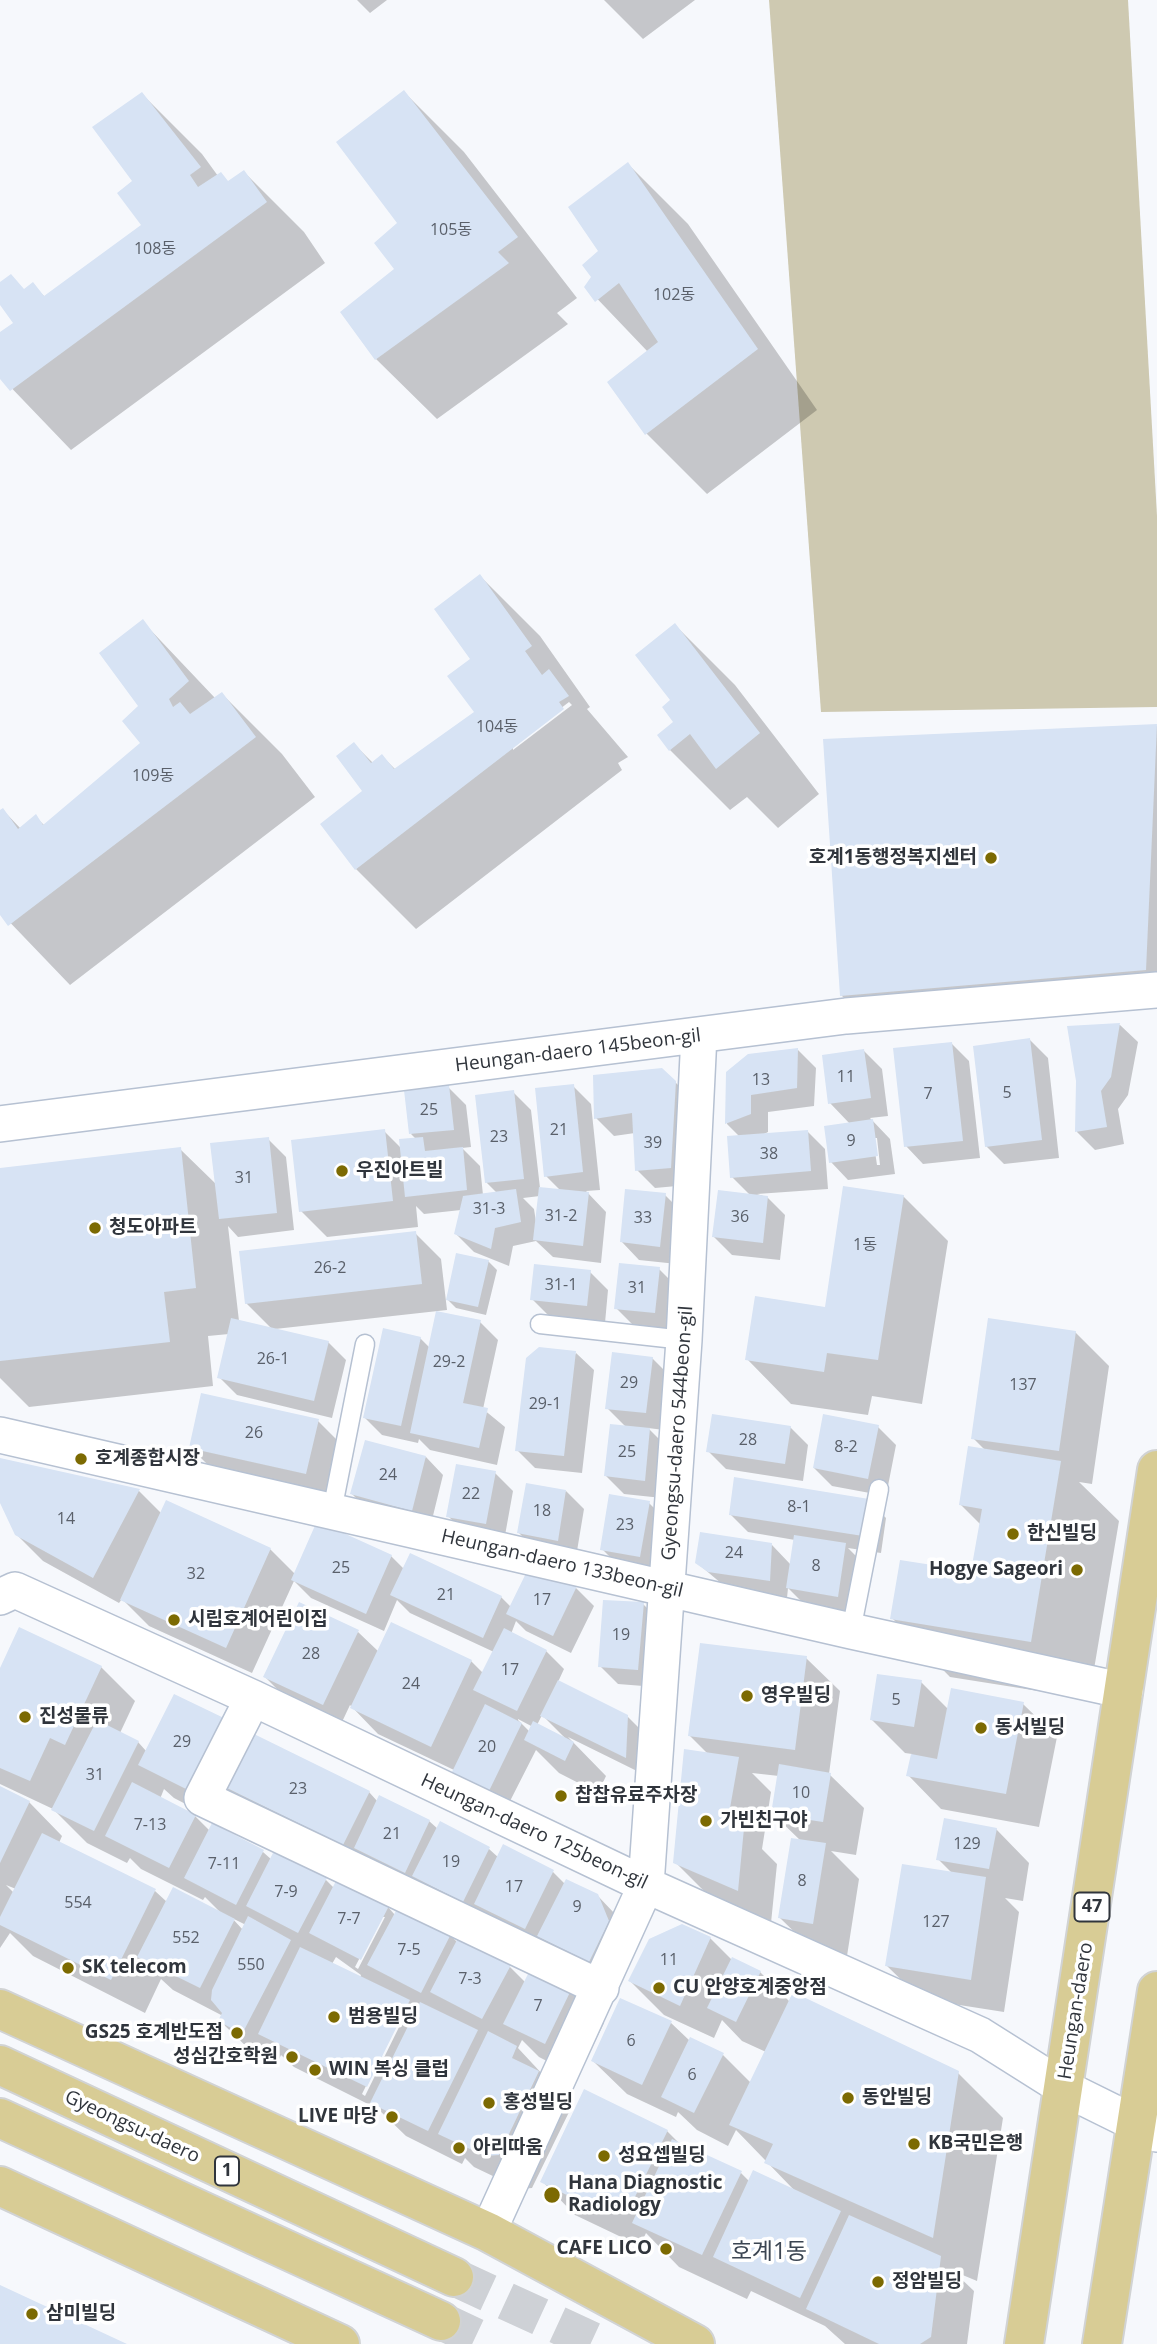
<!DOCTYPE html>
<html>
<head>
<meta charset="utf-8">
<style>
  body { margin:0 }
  canvas { display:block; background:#f6f8fc }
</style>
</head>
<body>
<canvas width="1157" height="2344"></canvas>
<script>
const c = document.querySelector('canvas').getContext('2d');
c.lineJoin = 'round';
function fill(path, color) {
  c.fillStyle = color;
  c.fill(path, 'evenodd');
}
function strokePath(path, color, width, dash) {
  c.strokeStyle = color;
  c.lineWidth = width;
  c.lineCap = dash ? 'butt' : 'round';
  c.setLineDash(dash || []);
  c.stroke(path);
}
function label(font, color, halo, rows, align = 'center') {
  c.font = font + ' "Open Sans","Noto Sans KR",sans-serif';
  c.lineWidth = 7;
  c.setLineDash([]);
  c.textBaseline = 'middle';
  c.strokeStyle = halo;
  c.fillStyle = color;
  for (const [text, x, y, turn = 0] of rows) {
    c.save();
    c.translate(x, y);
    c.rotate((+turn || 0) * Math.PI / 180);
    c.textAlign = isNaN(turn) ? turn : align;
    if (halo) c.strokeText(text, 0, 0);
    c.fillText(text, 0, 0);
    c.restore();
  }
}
const green = new Path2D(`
  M769,0H1128L1157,516V707L821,712Z`);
const shadow = new Path2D(`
  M357,0H387L370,13Z
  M604,0H695L643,39Z
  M404,92L464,152L577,298L557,313L568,324L437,419L376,359L396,269Z
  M142,94L202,154L218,176L229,183L244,172L304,232L325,263L71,450L0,376V334L15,323L0,302V284L25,290L33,285L45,297L143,225L135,181Z
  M628,164L688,224L817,410L707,494L646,433L648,352L586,287L593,277Z
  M480,576L540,636L590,707L587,709L628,757L618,763L622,770L416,929L356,869L365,792L354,744L373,763L382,756L396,770L476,712L472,660ZM569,702L572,705L513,750V745Z
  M143,622L215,698L222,694L282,754L315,797L70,985L0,912V813L3,810L21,829L36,817L45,826L142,743Z
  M675,625L735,685L819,794L778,828L747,797L730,810L670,750L675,722L672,700Z
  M1157,726V1005L875,1028L841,995L825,741Z
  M1120,1025L1138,1042L1128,1095L1118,1109L1124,1144L1095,1150L1077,1132V1081L1069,1027Z
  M1030,1040L1048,1058L1059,1158L1004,1164L986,1146Z
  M951,1043L969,1061L980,1158L923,1164L906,1146Z
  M798,1050L816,1068L814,1106L768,1112V1132L762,1135L807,1131L825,1149L828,1189L757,1194L767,1197L785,1215L780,1260L732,1255L714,1237L751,1196L732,1177L740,1137L727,1124V1073Z
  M864,1051L882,1069L888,1116L870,1118L890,1139L895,1174L848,1180L831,1162L850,1124L830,1103ZM873,1138H877L880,1165H877Z
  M675,1082L693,1100L688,1185L655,1188L637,1170L635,1133L614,1136L596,1118Z
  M573,1086L591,1104L600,1190L586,1191L606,1212L601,1263L553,1257L536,1241L513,1246L509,1266L474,1252L456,1234L461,1210L424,1214L416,1206L418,1227L327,1237L301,1211L384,1131L401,1148L416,1139L411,1134L448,1087L466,1105L471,1147L462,1148L480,1166L483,1195L498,1194L486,1182L513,1092L531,1110L540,1188L561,1191L546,1176ZM540,1196L536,1222L534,1209L523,1198Z
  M268,1139L286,1157L294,1230L238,1237L228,1226L239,1321L272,1329L246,1303L415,1233L441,1259L447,1310L275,1329L328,1342L346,1360L332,1418L237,1395L219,1377L229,1334L208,1336L213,1386L29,1407L0,1378V1169L180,1149L217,1185Z
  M665,1195L683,1213L677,1264L639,1260L622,1242Z
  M903,1196L948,1241L922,1404L872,1396L868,1415L791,1404L747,1359L826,1309Z
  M488,1261L497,1270L486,1315L456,1308L448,1300Z
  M659,1269L677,1287L672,1330L634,1326L616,1308Z
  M590,1272L608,1290L605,1323L550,1317L532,1299Z
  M480,1322L498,1340L483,1409L505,1427L497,1465L430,1450L419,1439L418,1443L382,1435L364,1417L420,1338L430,1348Z
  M1075,1332L1109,1366L1092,1484L1079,1482L1119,1521L1089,1699L950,1677L892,1618L973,1573L981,1525L961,1505L986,1451L973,1438Z
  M576,1353L594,1370L582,1473L535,1468L517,1450Z
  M652,1358L670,1376L664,1430L648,1428L668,1448L662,1498L624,1494L606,1476L627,1428L607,1408Z
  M318,1421L344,1447L332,1499L217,1474L190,1447Z
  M790,1427L808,1445L803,1481L726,1469L708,1451Z
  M878,1427L896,1445L886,1496L832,1486L814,1468Z
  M426,1457L443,1475L430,1528L370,1512L352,1494Z
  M0,1459L139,1491L162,1514L270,1549L295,1574L391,1556L404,1569L501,1597L511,1607L531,1566L576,1588L594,1606L571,1653L526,1631L516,1621L511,1634L546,1651L564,1669L558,1682L627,1716L645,1734L643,1774L568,1737L606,1776L598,1793L559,1773L536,1750L507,1807L472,1790L454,1770L378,1734L350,1705L342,1722L283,1695L265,1677L358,1632L379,1652L471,1661L483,1673L494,1652L410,1613L397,1600L384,1631L311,1598L294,1581L252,1673L149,1626L122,1599L119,1603L43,1561L16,1534L0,1498ZM542,1715L565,1738L537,1725ZM518,1719L533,1727L530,1732L518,1720Z
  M495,1473L513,1491L504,1541L466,1534L448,1516Z
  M566,1491L584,1509L576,1557L537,1551L519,1533Z
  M868,1500L886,1518L881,1553L848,1548L863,1563L855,1613L806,1606L788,1588L787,1598L728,1589L697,1563L772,1545L791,1565L795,1540L748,1532L730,1514Z
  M649,1503L667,1521L658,1574L620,1567L602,1549Z
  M643,1604L661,1622L656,1687L618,1684L600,1666Z
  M806,1658L840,1691L829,1774L864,1808L856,1855L831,1851L859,1879L847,1956L814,1951L780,1918L801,1841L773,1814L779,1776L752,1773L771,1792L762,1849L777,1864L771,1923L709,1896L675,1862L708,1754L690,1736Z
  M101,1667L135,1701L120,1733L138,1742L147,1752L175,1696L369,1792L378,1802L429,1821L438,1829L489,1849L499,1858L504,1847L553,1872L565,1884L597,1895L615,1914L607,1978L224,1824L174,1798L164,1789L160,1799L195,1816L210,1831L213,1825L263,1852L272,1860L326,1880L334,1888L388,1907L395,1915L450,1935L458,1943L510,1967L526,1983L571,1990L604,2023L578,2077L539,2057L522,2040L518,2048L572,2106L532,2188L520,2189L474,2167L465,2158L462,2164L406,2136L378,2109L294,2067L281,2055L276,2066L254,2054L220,2021L223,2016L173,1990L161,1979L145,2013L33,1956L10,1933L0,1948V1788L29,1802L62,1836L59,1843L155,1891L167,1902L222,1914L205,1897L203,1900L141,1869L130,1858L127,1863L87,1843L53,1809L0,1784V1672ZM6,1885L16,1889L14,1893ZM381,1917H385L358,1969L355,1967ZM232,1918L246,1925L243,1930ZM336,1957L361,1975L360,1978L332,1964ZM402,2013H406L365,2096L362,2094Z
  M921,1682L948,1709L1023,1704L1057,1737L1039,1827L941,1809L908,1775L912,1754L905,1753L872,1720Z
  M996,1829L1029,1863L1023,1901L1005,1898L1019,1912L1004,2012L921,1999L887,1966L953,1874L938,1859Z
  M710,1938L732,1960L760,1972L790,2002L958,2073L1003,2118L977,2281L953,2271L974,2291L967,2344H845L825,2326L751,2291L747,2299L679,2267L646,2233L640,2246L575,2215L542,2181L667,2131L680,2144L741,2173L750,2182L794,2190L736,2130L728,2146L697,2130L678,2112L676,2117L627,2094L593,2061L670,2022L690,2041L723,2055L751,2083L766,2052L742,2041L722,2020L714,2038L664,2015L630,1981Z`);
const building = new Path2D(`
  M404,90L518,237L498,252L509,263L375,360L340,312L394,269L374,243L397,223L336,142Z
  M142,92L201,167L190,175L198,187L221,172L228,181L244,170L267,202L10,391L0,379V332L13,323L0,305V282L11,274L24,289L33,282L44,296L141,225L117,193L132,181L92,127Z
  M628,162L758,349L645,435L607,382L658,342L619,283L595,302L584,287L591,277L582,265L598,251L568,207Z
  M480,574L532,646L525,651L542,675L549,669L569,696L559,702L564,709L355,870L320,824L362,791L336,756L354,742L371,763L382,754L394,769L474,712L447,676L470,659L434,609Z
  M143,619L189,681L169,699L173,707L180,702L190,714L222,692L256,737L8,926L0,915V810L3,808L18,829L36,814L43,825L140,743L122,721L138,706L99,653Z
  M675,623L760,733L716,769L690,734L669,751L657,735L673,722L662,707L670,700L635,655Z
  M1157,724L1146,970L840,996L823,739Z
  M1120,1023L1111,1077L1101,1091L1107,1127L1075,1132L1076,1081L1067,1026Z
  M1030,1038L1042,1140L985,1147L973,1046Z
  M952,1042L963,1141L904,1147L893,1048Z
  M798,1048L797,1088L751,1095V1114L725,1124L726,1072L748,1054Z
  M864,1049L871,1098L828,1104L822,1055Z
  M662,1068L676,1081L671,1168L635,1171L632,1113L594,1119L593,1075Z
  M574,1084L583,1172L544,1177L535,1088Z
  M449,1085L454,1130L409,1134L404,1090Z
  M514,1090L524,1179L485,1183L475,1095Z
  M873,1119L878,1156L829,1163L824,1126Z
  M385,1129L393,1201L299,1212L291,1140Z
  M808,1130L811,1171L730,1178L727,1136Z
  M269,1137L277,1213L219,1219L210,1143Z
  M423,1137L425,1151L463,1147L467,1190L405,1197L399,1139Z
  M181,1147L196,1288L164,1292L170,1342L0,1361V1168Z
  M843,1186L904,1195L878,1360L827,1353L824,1372L745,1360L755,1296L825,1307Z
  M539,1187L589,1192L583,1246L533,1240Z
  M516,1189L521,1222L495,1228L491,1249L454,1234L463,1196Z
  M625,1189L666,1193L660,1247L620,1242Z
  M718,1190L768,1196L763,1243L712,1237Z
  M416,1231L422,1284L245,1304L239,1251Z
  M456,1253L489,1260L478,1307L446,1300Z
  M619,1263L660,1267L655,1313L614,1309Z
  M534,1264L591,1270L587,1306L530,1300Z
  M436,1311L481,1320L463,1403L488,1408L479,1448L410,1433Z
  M231,1318L329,1341L314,1401L217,1378Z
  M988,1318L1076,1331L1059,1451L971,1439Z
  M383,1328L421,1337L401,1426L363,1418Z
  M539,1347L576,1351L564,1456L515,1451L526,1358Z
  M612,1352L653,1357L646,1413L605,1409Z
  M201,1393L319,1419L306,1474L189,1448Z
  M712,1414L791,1426L785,1464L706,1452Z
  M823,1414L879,1425L868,1479L813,1468Z
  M610,1424L650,1428L645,1481L604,1476Z
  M365,1440L426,1456L412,1511L350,1494Z
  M968,1446L1061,1461L1031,1642L890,1619L900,1560L971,1571L982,1509L959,1505Z
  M0,1458L140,1489L93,1578L15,1535L0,1503Z
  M456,1464L496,1471L486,1524L446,1517Z
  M734,1477L869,1499L863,1536L729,1515Z
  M526,1483L566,1490L558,1541L517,1533Z
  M609,1494L650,1501L640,1557L600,1550Z
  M166,1500L271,1548L226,1648L120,1600Z
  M317,1521L392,1555L366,1614L291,1580Z
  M700,1532L772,1543L770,1581L708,1572L695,1563Z
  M794,1535L846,1543L838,1597L786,1588Z
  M410,1553L502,1596L483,1638L390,1595Z
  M531,1563L577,1586L553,1636L506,1614Z
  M603,1600L644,1602L638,1670L598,1667Z
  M299,1602L359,1630L323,1705L263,1677Z
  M391,1622L472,1660L431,1747L350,1708Z
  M19,1627L102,1666L65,1745L50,1738L30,1781L0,1768V1668Z
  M504,1628L547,1650L517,1711L473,1690Z
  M700,1643L807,1656L795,1750L688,1736Z
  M877,1674L922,1680L914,1727L870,1720Z
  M558,1680L628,1715L626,1758L540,1716Z
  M951,1688L1024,1702L1006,1794L906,1776L911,1754L937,1759Z
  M174,1694L226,1719L190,1791L138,1765Z
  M485,1704L522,1723L489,1791L452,1772Z
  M97,1720L139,1741L94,1831L51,1810Z
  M533,1721L574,1742L565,1761L524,1740Z
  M254,1734L370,1791L343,1845L227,1788Z
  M684,1749L739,1757L727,1825L744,1828L738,1891L673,1863Z
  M779,1764L831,1773L823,1822L771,1814Z
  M132,1782L196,1815L169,1868L105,1836Z
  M0,1786L30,1801L0,1863Z
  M379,1795L430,1820L405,1873L354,1848Z
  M944,1818L997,1828L989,1869L936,1860Z
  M440,1821L490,1847L463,1902L412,1876Z
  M212,1823L264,1850L236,1905L184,1878Z
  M42,1833L156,1889L111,1980L0,1925V1917Z
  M791,1838L826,1843L813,1924L778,1918Z
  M503,1844L554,1870L525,1929L474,1904Z
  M274,1851L327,1878L298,1933L246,1906Z
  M902,1864L986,1877L971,1980L885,1966Z
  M337,1879L389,1906L361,1960L309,1933Z
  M566,1879L598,1894L609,1921L589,1962L537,1936Z
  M173,1887L235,1919L200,1988L137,1957Z
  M398,1907L451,1934L421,1993L367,1965Z
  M248,1916L291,1940L242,2034L218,2021L222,2013L211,2000L212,1990Z
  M682,1924L711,1937L680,2006L628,1981L649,1939Z
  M458,1938L511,1965L482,2019L430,1992Z
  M300,1947L410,2000L367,2087L258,2034Z
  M732,1957L761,1971L736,2022L707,2008Z
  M531,1968L572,1988L545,2044L503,2024Z
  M793,1992L959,2071L933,2238L764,2163L773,2144L729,2125Z
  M620,1998L672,2021L642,2085L591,2061Z
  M420,2002L478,2030L428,2131L370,2103Z
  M488,2031L517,2046L512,2058L539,2071L499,2155L485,2156L438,2134Z
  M690,2037L724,2053L694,2113L661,2097Z
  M584,2089L668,2130L629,2209L612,2201L606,2214L540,2182Z
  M672,2139L742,2171L702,2255L632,2223Z
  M753,2170L841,2211L800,2298L713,2257Z
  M849,2215L941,2256L931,2337L920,2344H879L806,2309Z
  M0,2285L127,2344H0Z`);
const primaryTunnel = new Path2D(`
  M454,2277L599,2344
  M441,2321L490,2344`);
const service = new Path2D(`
  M540,1324L684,1340
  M332,1511L365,1344
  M851,1631L879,1489`);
const minor = new Path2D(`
  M0,1124L846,1016L1157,990
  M0,1435L851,1631L1125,1691
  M0,1597L15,1590L253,1698L646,1885L980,2035L1064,2088L1157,2134
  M253,1698L202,1798L601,1988
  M488,2232L646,1885L684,1340L699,1035`);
const primary = new Path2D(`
  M0,2009L488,2232L695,2344
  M0,2065L454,2277
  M0,2118L441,2321
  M0,2186L340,2344
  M1024,2344L1157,1470
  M1102,2344L1157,1991`);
const markers = [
  [991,858,7,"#7c6a02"],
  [342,1171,7,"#7c6a02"],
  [95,1228,7,"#7c6a02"],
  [81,1459,7,"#7c6a02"],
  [1013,1534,7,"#7c6a02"],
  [1077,1570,7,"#7c6a02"],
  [174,1620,7,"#7c6a02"],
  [747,1696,7,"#7c6a02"],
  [25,1717,7,"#7c6a02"],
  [981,1728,7,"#7c6a02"],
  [561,1796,7,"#7c6a02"],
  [706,1821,7,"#7c6a02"],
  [68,1968,7,"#7c6a02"],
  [659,1988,7,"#7c6a02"],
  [334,2017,7,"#7c6a02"],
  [237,2033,7,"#7c6a02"],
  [292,2057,7,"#7c6a02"],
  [315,2070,7,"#7c6a02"],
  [848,2098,7,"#7c6a02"],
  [489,2103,7,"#7c6a02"],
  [392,2117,7,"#7c6a02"],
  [914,2144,7,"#7c6a02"],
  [459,2148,7,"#7c6a02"],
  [604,2156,7,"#7c6a02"],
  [552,2195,9,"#7c6a02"],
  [666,2249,7,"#7c6a02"],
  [878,2282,7,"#7c6a02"],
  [32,2314,7,"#7c6a02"]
];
const numberNames = [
  ["105동",451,230],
  ["108동",155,249],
  ["102동",674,295],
  ["104동",497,727],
  ["109동",153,776],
  ["11",846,1077],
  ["13",761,1080],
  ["5",1007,1093],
  ["7",928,1094],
  ["25",429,1110],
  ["21",559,1130],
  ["23",499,1137],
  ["9",851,1141],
  ["39",653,1143],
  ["38",769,1154],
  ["31",244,1178],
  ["31-3",489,1209],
  ["31-2",561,1216],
  ["36",740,1217],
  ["33",643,1218],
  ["1동",865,1245],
  ["26-2",330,1268],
  ["31-1",561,1285],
  ["31",637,1288],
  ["26-1",273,1359],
  ["29-2",449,1362],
  ["29",629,1383],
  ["137",1023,1385],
  ["29-1",545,1404],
  ["26",254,1433],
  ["28",748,1440],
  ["8-2",846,1447],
  ["25",627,1452],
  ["24",388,1475],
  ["22",471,1494],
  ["8-1",799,1507],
  ["18",542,1511],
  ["14",66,1519],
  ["23",625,1525],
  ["24",734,1553],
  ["8",816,1566],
  ["25",341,1568],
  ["32",196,1574],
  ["21",446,1595],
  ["17",542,1600],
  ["19",621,1635],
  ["28",311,1654],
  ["17",510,1670],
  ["24",411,1684],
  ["5",896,1700],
  ["29",182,1742],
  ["20",487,1747],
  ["31",95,1775],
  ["23",298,1789],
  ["10",801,1793],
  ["7-13",150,1825],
  ["21",392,1834],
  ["129",967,1844],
  ["19",451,1862],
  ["7-11",224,1864],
  ["8",802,1881],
  ["17",514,1887],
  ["7-9",286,1892],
  ["554",78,1903],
  ["9",577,1907],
  ["7-7",349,1919],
  ["127",936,1922],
  ["552",186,1938],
  ["7-5",409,1950],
  ["11",669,1960],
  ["550",251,1965],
  ["7-3",470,1979],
  ["7",538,2006],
  ["6",631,2041],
  ["6",692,2075]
];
const shields = [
  [1092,1907,35],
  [227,2171,24]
];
const shieldNames = [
  ["47",1092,1907],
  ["1",227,2171]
];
const poiNames = [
  ["호계1동행정복지센터",977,858,"right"],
  ["우진아트빌",356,1171],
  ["청도아파트",109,1228],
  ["호계종합시장",95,1459],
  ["한신빌딩",1027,1534],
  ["Hogye Sageori",1063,1570,"right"],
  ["시립호계어린이집",188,1620],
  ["영우빌딩",761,1696],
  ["진성물류",39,1717],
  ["동서빌딩",995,1728],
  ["찹찹유료주차장",575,1796],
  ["가빈친구야",720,1821],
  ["SK telecom",82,1968],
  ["CU 안양호계중앙점",673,1988],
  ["범용빌딩",348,2017],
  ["GS25 호계반도점",223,2033,"right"],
  ["성심간호학원",278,2057,"right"],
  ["WIN 복싱 클럽",329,2070],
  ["동안빌딩",862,2098],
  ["홍성빌딩",503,2103],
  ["LIVE 마당",378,2117,"right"],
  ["KB국민은행",928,2144],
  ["아리따움",473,2148],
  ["성요셉빌딩",618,2156],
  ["Hana Diagnostic",568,2184],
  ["Radiology",568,2206],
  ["CAFE LICO",652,2249,"right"],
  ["정암빌딩",892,2282],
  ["삼미빌딩",46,2314]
];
const streetNames = [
  ["Heungan-daero 145beon-gil",578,1051,-7],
  ["Gyeongsu-daero 544beon-gil",678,1433,-86],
  ["Heungan-daero 133beon-gil",562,1564,13],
  ["Heungan-daero 125beon-gil",534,1832,25],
  ["Heungan-daero",1076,2011,-81],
  ["Gyeongsu-daero",132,2127,25]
];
const quarterNames = [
  ["호계1동",769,2252]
];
fill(green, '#cec9b1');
fill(shadow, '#0003');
fill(building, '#d7e3f4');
strokePath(primaryTunnel, '#ced1d6', 38, [38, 19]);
strokePath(service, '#b6c1d2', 21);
strokePath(minor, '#b6c1d2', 38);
strokePath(primary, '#d1d3d4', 42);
strokePath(service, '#fff', 18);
strokePath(minor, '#fff', 35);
strokePath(primary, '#d8cc95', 38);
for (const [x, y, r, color] of markers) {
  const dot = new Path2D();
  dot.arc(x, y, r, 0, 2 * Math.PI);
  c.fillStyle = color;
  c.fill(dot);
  strokePath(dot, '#fff', 2.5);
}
label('16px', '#5a606a', null, numberNames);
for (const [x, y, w] of shields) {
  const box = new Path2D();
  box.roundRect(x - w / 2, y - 14.5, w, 29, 5);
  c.fillStyle = '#fff';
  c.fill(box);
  strokePath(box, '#30353c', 2);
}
label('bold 18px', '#30353c', null, shieldNames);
label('bold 19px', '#30353c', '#fff', poiNames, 'left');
label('19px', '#30353c', '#fff', streetNames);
label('23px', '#3b4552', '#fff', quarterNames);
</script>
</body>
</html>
